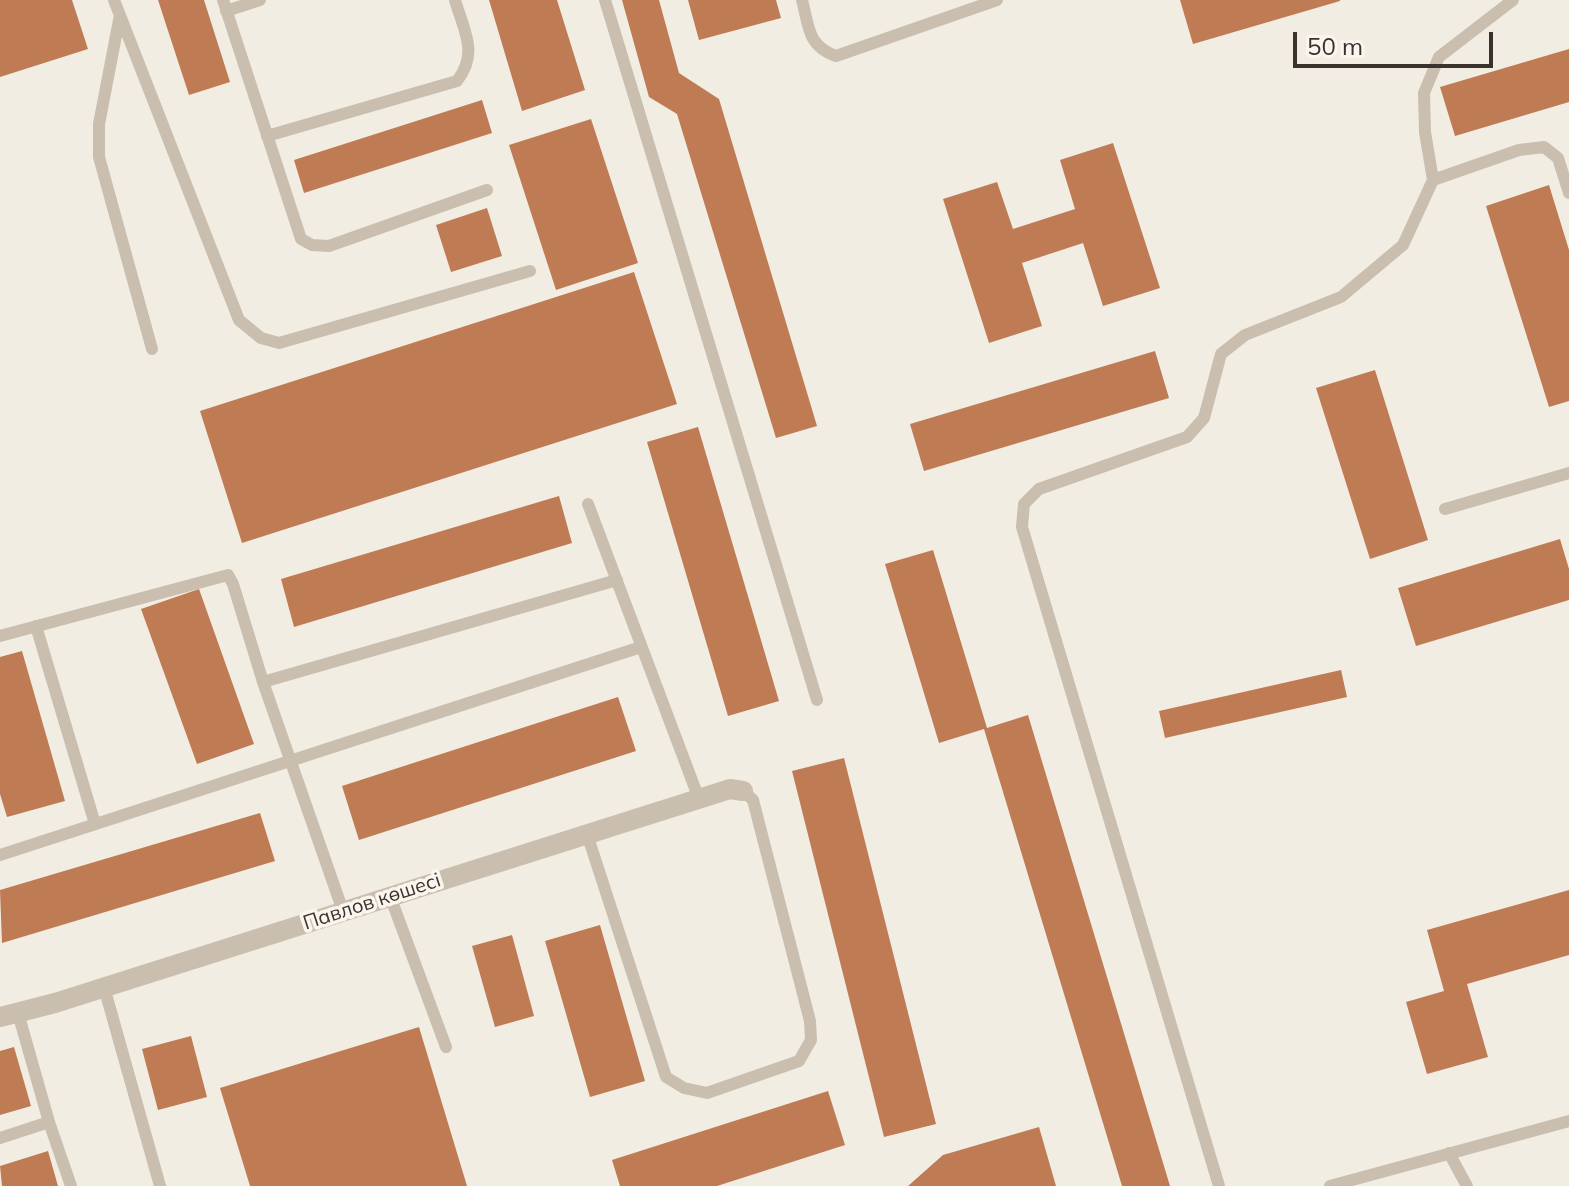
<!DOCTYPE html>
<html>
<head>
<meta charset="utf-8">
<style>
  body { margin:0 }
  #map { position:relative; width:1569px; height:1186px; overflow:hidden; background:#f2ede2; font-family:Mulish,sans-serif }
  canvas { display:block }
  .scale { position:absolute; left:1293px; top:32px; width:200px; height:36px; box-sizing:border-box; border:4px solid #3a322c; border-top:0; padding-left:10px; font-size:24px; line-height:28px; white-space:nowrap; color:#3a322c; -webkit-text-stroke:6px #faf6ef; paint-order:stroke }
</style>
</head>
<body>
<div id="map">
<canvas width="1569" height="1186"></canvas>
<div class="scale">50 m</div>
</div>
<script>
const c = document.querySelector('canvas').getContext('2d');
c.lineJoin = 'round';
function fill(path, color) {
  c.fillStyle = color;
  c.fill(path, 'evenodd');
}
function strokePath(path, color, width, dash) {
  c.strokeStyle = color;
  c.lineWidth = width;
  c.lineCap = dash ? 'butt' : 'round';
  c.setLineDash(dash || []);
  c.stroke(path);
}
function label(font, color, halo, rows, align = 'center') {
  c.font = font + ' Mulish,sans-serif';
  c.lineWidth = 7;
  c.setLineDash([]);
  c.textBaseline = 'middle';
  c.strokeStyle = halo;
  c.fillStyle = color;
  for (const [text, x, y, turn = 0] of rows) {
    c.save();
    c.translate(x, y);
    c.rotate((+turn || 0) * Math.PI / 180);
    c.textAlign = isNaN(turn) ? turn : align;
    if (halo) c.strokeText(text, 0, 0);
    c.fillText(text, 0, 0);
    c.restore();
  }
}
const building = new Path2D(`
  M0,0H72L88,49L0,77Z
  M158,0H204L230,82L189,95Z
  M489,0H557L585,90L522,111Z
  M622,0H659L679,73L719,99L817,426L776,438L677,114L649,97Z
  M688,0H776L781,18L699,40Z
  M1180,0H1340V1L1193,44Z
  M1569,49V102L1455,136L1440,87Z
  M482,100L492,133L304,193L294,160Z
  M591,119L638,263L556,290L509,145Z
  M1113,143L1160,288L1103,306L1083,243L1022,263L1042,326L989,343L943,199L997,182L1013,229L1075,209L1060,160Z
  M1549,185L1569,250V401L1549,407L1486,206Z
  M487,208L502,256L451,272L436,225Z
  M634,272L677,404L242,543L200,411Z
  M1155,351L1169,398L924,471L910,424Z
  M1375,370L1428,540L1370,559L1316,388Z
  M698,427L779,701L728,716L647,442Z
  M559,496L572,543L294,627L281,579Z
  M1560,539L1569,569V600L1416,646L1398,588Z
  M933,550L987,728L1028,715L1170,1186H1122L984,729L939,743L885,564Z
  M199,589L254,744L197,764L141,609Z
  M22,651L65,801L7,817L0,794V657Z
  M1341,670L1347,697L1165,738L1159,711Z
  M618,697L636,751L359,840L342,786Z
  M844,758L936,1124L884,1137L792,771Z
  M260,813L275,861L2,943L0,890Z
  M1569,890V955L1467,984L1488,1057L1427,1074L1406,1002L1444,991L1427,930Z
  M600,925L645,1081L590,1097L545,941Z
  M512,935L534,1016L495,1027L472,946Z
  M419,1027L467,1186H250L220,1088Z
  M191,1036L207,1097L158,1110L142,1049Z
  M14,1047L31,1106L0,1115V1051Z
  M828,1091L845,1145L717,1186H620L612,1160Z
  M1039,1127L1056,1186H908L943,1155Z
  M48,1151L58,1186H2L0,1166Z`);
const lane = new Path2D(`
  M114,0L239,320L261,338L279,343L530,271
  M223,0L301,239L312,245L329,246L487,190
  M605,0L817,700
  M802,0C809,26 807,46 836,56L997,0
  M226,11L260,0
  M120,15L99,124V157L152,349
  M267,136L457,81C479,53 464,31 455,0
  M1433,180L1519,150L1544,147L1558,158L1569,193
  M588,504L699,799
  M1445,509L1569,473
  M36,626L95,824
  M0,636L228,575L233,584L263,682L343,911
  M263,682L617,580
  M587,834L666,1077L684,1088L707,1093L799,1061L811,1040L810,1021L753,800L743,791
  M0,855L641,647
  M390,896L446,1047
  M104,987L160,1186
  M49,1122L71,1186
  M0,1138L49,1122L18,1013
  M1449,1153L1467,1186
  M1219,1186L1022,527L1024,504L1039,489L1187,437L1204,418L1221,354L1245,335L1341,297L1403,245L1433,180L1425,132L1424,93L1439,57L1513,0
  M1330,1186L1569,1121`);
const street = new Path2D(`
  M0,1017L55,1003L730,789L743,791`);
const streetNames = [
  ["Павлов көшесі",372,902,-18]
];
fill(building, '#be7b54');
strokePath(lane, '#cabfae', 12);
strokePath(street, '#cabfae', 20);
label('20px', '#3a322c', '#faf6ef', streetNames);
</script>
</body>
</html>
